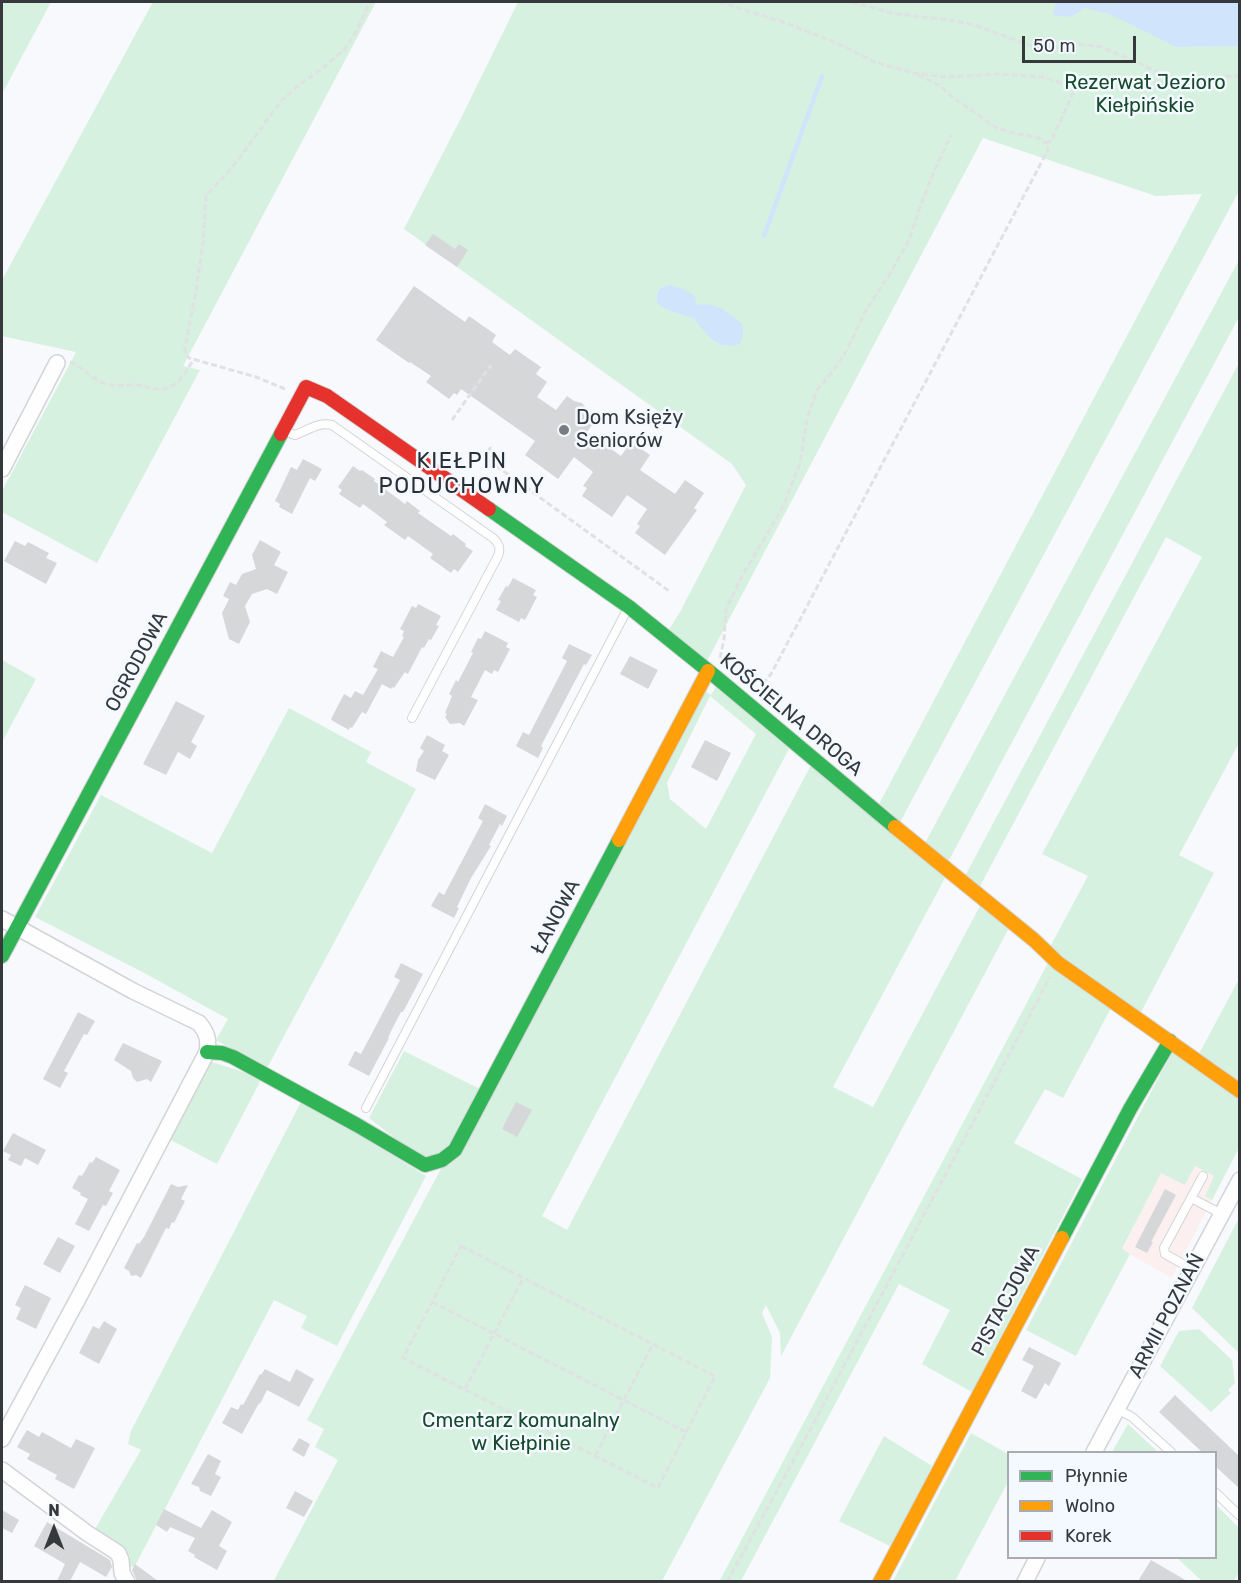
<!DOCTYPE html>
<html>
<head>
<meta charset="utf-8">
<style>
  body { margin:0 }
  #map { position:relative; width:1241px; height:1583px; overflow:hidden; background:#f7f9fc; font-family:Rubik,sans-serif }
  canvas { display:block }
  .frame { position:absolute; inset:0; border:3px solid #36393c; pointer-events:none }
  .legend { position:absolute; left:1007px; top:1451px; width:210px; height:108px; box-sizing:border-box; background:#f4f9ff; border:2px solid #a8acb1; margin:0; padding:8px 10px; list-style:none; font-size:18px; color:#36393c }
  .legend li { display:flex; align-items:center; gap:12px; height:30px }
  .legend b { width:30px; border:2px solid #a8acb1 }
  .north { position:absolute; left:24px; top:1499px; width:60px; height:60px; -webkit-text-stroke:4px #f4f9ff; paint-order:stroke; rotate:0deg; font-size:16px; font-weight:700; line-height:24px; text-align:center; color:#36393c }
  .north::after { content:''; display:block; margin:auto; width:21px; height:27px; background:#36393c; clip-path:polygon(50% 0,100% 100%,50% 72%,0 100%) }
  .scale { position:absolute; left:1022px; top:36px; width:114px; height:27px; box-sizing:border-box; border:3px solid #36393c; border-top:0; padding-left:8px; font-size:18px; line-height:21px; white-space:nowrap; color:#36393c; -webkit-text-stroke:4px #f4f9ff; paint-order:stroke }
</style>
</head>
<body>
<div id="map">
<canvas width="1241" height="1583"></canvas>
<div class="frame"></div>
<ul class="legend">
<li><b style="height:8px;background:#30b455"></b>Płynnie</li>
<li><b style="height:8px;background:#ff9f0a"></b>Wolno</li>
<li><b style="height:8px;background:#e5322d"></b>Korek</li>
</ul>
<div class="north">N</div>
<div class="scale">50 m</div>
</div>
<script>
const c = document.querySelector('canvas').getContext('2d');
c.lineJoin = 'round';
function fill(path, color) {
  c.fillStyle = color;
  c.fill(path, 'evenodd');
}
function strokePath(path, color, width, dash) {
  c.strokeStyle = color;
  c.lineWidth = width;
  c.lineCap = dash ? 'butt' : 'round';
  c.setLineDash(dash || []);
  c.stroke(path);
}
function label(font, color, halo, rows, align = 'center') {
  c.font = font + ' Rubik,sans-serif';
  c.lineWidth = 5;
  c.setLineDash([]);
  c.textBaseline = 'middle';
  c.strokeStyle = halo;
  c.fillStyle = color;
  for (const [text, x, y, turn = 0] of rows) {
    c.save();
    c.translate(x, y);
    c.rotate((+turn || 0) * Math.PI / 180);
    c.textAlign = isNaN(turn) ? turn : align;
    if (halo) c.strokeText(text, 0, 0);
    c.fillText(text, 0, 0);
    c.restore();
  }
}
const commercial = new Path2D(`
  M1195,1166L1215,1176L1205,1195L1212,1200L1172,1278L1122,1250L1161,1173L1170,1177Z`);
const green = new Path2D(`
  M2,2H51L2,94Z
  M153,2H376L183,366L200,370L97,563L2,512V491L76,352L2,336V280Z
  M518,2H1239V191L899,824L878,806L1202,194L1156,196L983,138L706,663L668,631L680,612L746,485L732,464L404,229L463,114Z
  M1239,260V317L948,862L925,843Z
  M1239,363V743L1179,855L1214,873L1140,1014L1050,947L1088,876L1042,854L1202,557L1166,537L979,888L965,876Z
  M2,660L36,679L2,742Z
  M717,685L790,747L542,1216L567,1230L811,765L946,876L833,1087L873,1107L981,904L1009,928L781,1356L780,1333L766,1305L762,1313L772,1337L770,1378L662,1581L273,1582L338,1460L315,1447L324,1429L307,1420L443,1165L705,691L711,695ZM710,696L756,734L706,829L670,799L667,783Z
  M289,708L371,752L366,762L416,789L267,1068L216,1040L228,1019L148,975L35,917L101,795L212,853Z
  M1048,963L1111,1008L1063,1098L1045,1089L1014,1143L1082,1179L972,1392L922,1364L950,1310L899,1284L741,1581L719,1582Z
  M1239,979V1082L1199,1054Z
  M404,1051L480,1089L446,1153L430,1160L399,1141L369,1118Z
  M1172,1052L1239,1098V1148L1212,1200L1205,1196L1214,1176L1195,1166L1185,1185L1161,1173L1122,1249L1130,1254L1076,1356L1026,1330Z
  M209,1061L262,1078L217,1164L165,1137Z
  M302,1100L426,1176L337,1346L301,1328L307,1316L274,1300L136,1564L134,1567L129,1566L130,1556L95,1529L141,1450L128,1444L131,1431Z
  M1239,1218V1353L1192,1308Z
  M1199,1329L1232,1360L1235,1383L1228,1390L1231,1393L1211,1412L1160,1366L1179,1331Z
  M1128,1424L1158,1452H1112Z
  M971,1433L1008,1454V1482L955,1581H893Z
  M884,1436L932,1466L892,1547L839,1521Z
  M1216,1505L1239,1528V1572L1234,1581H1202L1177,1558H1216Z`);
const water = new Path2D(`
  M1056,2H1239V46L1176,47L1109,14L1085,8L1071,17L1053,15Z
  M671,285L683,289L695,296L696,303L700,305C715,301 732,315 743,325V337L740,344L731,346L721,345L711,339L693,318L667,310L657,303C656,291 659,287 671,285Z`);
const stream = new Path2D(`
  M764,236L822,76`);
const building = new Path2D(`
  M433,234L455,249L459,244L468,250L457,267L425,245Z
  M414,286L465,322L469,316L496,335L492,342L510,355L515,349L541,367L536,374L547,382L537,397L556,410L567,396L574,401L582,403L590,412L597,418L587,432L621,456L631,442L650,455L640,470L675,494L685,480L704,493L694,508L697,510L665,555L635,533L640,526L637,524L647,509L627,495L612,517L582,496L587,488L583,486L593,472L574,457L558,479L525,455L535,441L461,389L457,395L454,393L449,399L426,382L431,376L410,362L409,363L376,340Z
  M303,459L322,469L315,481L310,478L292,514L279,507L280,504L275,501L291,467L297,470Z
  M353,466L360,471L362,470L375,479L374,481L405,504L407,501L420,511L418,513L451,536L453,534L466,544L465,546L473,551L458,572L454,569L451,573L430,558L433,554L408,536L405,540L384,525L387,522L363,504L360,508L339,494L342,490L338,487Z
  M260,540L281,552L274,565L288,572L277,594L267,589L252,594L245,606L250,622L239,644L229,639L222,613L229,599L223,596L230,582L236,585L242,574L256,569L252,555Z
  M15,541L25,546L28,542L49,553L46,558L57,563L46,584L4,561Z
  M513,578L536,590L533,595L537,597L525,620L521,618L519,622L496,610L501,601L498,600L506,586L508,587Z
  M418,604L441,616L436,625L439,626L431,640L429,639L424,648L422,647L408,674L405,672L394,688L392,687L391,689L382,684L366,714L362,712L352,728L350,727L349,730L333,721L331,719L344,694L351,698L355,691L363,695L378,669L373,667L381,651L393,657L404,637L402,636L404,631L400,629L412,606L416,608Z
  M485,631L508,643L506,647L510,649L498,672L494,670L492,674L485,670L471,697L478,700L464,726L460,723L450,724L445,717L447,714L445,713L452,696L449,694L456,680L458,682L473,653L471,652L478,638L481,639Z
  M569,644L592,655L586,665L584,664L541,746L543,748L538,758L516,746L523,732L529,735L567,661L562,658Z
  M630,656L658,670L648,689L620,674Z
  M176,701L205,716L191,742L197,746L190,759L178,752L166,775L143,764Z
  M427,735L445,745L442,751L449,755L435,780L416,771L418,760L424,751L420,748Z
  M705,740L731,753L717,781L691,767Z
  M485,804L507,816L502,826L500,824L489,845L491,846L471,878L457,907L459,908L454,918L431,906L439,892L444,895L483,821L478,818Z
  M401,963L423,974L403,1012H401L393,1027L388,1038H389L369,1076L348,1065L355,1051L361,1054L400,980L394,977Z
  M78,1012L95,1021L87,1035L84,1034L64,1071L68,1073L60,1088L43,1079Z
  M123,1043L162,1061L151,1082L147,1079L137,1082L133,1078L131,1071L114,1060Z
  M516,1102L532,1110L517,1137L502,1129Z
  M13,1133L46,1150L38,1165L25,1158L21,1166L8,1160L11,1155L3,1151Z
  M96,1157L120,1170L109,1191L113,1193L106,1206L103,1205L89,1231L75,1224L88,1199L80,1195L81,1193L72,1188L79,1175L82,1176L90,1162L92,1163Z
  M171,1184L178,1187L188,1185L181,1199L185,1201L174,1223L172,1222L169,1229L166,1228L141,1278L136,1275L131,1276L129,1271L124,1268L137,1243L139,1244L144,1237Z
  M1165,1189L1176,1195L1151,1242H1153L1147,1253L1135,1247Z
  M58,1237L75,1246L60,1273L43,1264Z
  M25,1285L51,1298L36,1329L16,1319L21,1308L15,1305Z
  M104,1321L117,1329L99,1364L79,1353L93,1326L99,1329Z
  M1029,1347L1061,1363L1049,1386L1045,1383L1036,1399L1021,1391L1034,1366L1022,1360Z
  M265,1369L290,1382L296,1369L314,1379L299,1407L267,1390L260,1404L259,1403L242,1434L222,1423L231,1407L238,1410L241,1404L243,1405L260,1374L261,1375Z
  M1175,1395L1239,1456V1488L1215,1466V1452H1202L1159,1412Z
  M27,1430L39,1437L42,1432L71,1448L76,1439L95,1448L74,1489L55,1479L57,1475L27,1459L30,1454L17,1447Z
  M299,1438L310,1444L304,1457L292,1450Z
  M208,1454L221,1461L215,1474L221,1477L211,1496L200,1491L199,1487L191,1484Z
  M295,1491L313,1501L304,1517L286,1508Z
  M164,1509L201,1528L212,1510L232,1522L219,1546L227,1551L217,1570L194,1557L195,1555L188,1551L195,1538L170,1527L167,1532L156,1525Z
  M2,1510L19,1520L12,1533L2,1528Z
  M47,1522L110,1560L112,1567L106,1577L80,1562L70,1581H57L65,1564L34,1546Z
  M1151,1560L1187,1581H1138Z
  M135,1564L158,1581H137L132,1570Z`);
const path = new Path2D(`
  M719,2L783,22L837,43L875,62L913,73L947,77L1000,74L1043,77L1070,86L1095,88L1132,87L1175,79L1240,76
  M852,2L896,14L950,20L975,25L1042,50L1078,44L1102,47L1174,79
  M918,75L939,85L951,96L995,127L1009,132L1039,138L1046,143
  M70,362C81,366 90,377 101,382C112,387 122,385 133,385C141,385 149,388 156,389C177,391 184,374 194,359
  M285,389L256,377L189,358L185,354V348L195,296L203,243L206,196L235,164L281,101L299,85L323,68L344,50L356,32L370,2
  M452,420L491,365
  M491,447L484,457L669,591
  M720,658L724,639L726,609L742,576L783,507L800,463L807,419L817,390L835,368L847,350L866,310L891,272L909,240L920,207L935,169L951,135
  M759,692L765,681L771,674L805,610L1048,150L1046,143L1051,141L1076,87
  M461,1246L715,1376L658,1488L403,1358Z
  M432,1302L686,1432
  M465,1389L523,1278
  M595,1456L653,1344
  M727,1582L809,1432L1050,977`);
const lane = new Path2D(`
  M284,431L295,435C309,430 317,422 332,425L493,538C499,543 501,548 498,556L412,718
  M366,1108L628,608
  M1191,1198L1222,1214
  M1192,1269L1165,1254L1164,1248L1203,1176
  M1117,1409L1132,1417L1171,1452
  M1216,1493L1240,1516`);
const street = new Path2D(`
  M2,469L57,363
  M2,919L133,991L199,1023C207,1033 209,1039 207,1052L81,1293L2,1439
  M1094,1452L1240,1180
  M2,1470L87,1533L118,1553L121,1560L122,1573L127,1582
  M1025,1582L1037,1558`);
const fast = new Path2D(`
  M489,509L629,607L716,677L895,827
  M2,956L281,434
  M207,1052L222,1053L233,1057L357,1125L425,1165L442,1160L455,1150L619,840
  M1062,1238L1130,1109L1170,1041`);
const slow = new Path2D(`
  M895,827L1034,940L1058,963L1240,1091
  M619,840L708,671
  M880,1582L1062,1238`);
const jam = new Path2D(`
  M281,434L306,387L327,396L489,509`);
const markers = [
  [564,430,6,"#7a7c7f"]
];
const parkNames = [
  ["Rezerwat Jezioro",1145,83],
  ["Kiełpińskie",1145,106],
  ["Cmentarz komunalny",521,1421],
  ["w Kiełpinie",521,1444]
];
const poiNames = [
  ["Dom Księży",576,418],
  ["Seniorów",576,441]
];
const streetNames = [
  ["OGRODOWA",137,662,-62],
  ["KOŚCIELNA DROGA",791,715,40],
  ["ŁANOWA",556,917,-62],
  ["PISTACJOWA",1006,1301,-62],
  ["ARMII POZNAŃ",1167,1316,-62]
];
const quarterNames = [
  ["KIEŁPIN",462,462],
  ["PODUCHOWNY",462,487]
];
fill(commercial, '#fbf0ef');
fill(green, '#d7f1e0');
fill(water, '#d0e5fc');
strokePath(stream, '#d0e5fc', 4.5);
fill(building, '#d6d7d9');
strokePath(lane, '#d2d4d6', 10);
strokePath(street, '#d2d4d6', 18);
strokePath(fast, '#d2d4d6', 16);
strokePath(slow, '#d2d4d6', 16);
strokePath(jam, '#d2d4d6', 16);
strokePath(path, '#e0e1e2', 3, [6, 3]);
strokePath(lane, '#fefeff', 8);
strokePath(street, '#fefeff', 15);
strokePath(fast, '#30b455', 14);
strokePath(slow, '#ff9f0a', 14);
strokePath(jam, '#e5322d', 14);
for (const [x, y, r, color] of markers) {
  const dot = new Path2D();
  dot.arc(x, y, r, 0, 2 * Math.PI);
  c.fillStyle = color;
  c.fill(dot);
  strokePath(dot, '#f4f9ff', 2);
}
label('20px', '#154b2c', '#f4f9ff', parkNames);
label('20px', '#36393c', '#f4f9ff', poiNames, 'left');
label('20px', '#36393c', '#f4f9ff', streetNames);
c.letterSpacing = '1.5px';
label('22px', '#2b2f35', '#f4f9ff', quarterNames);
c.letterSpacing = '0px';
</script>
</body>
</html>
